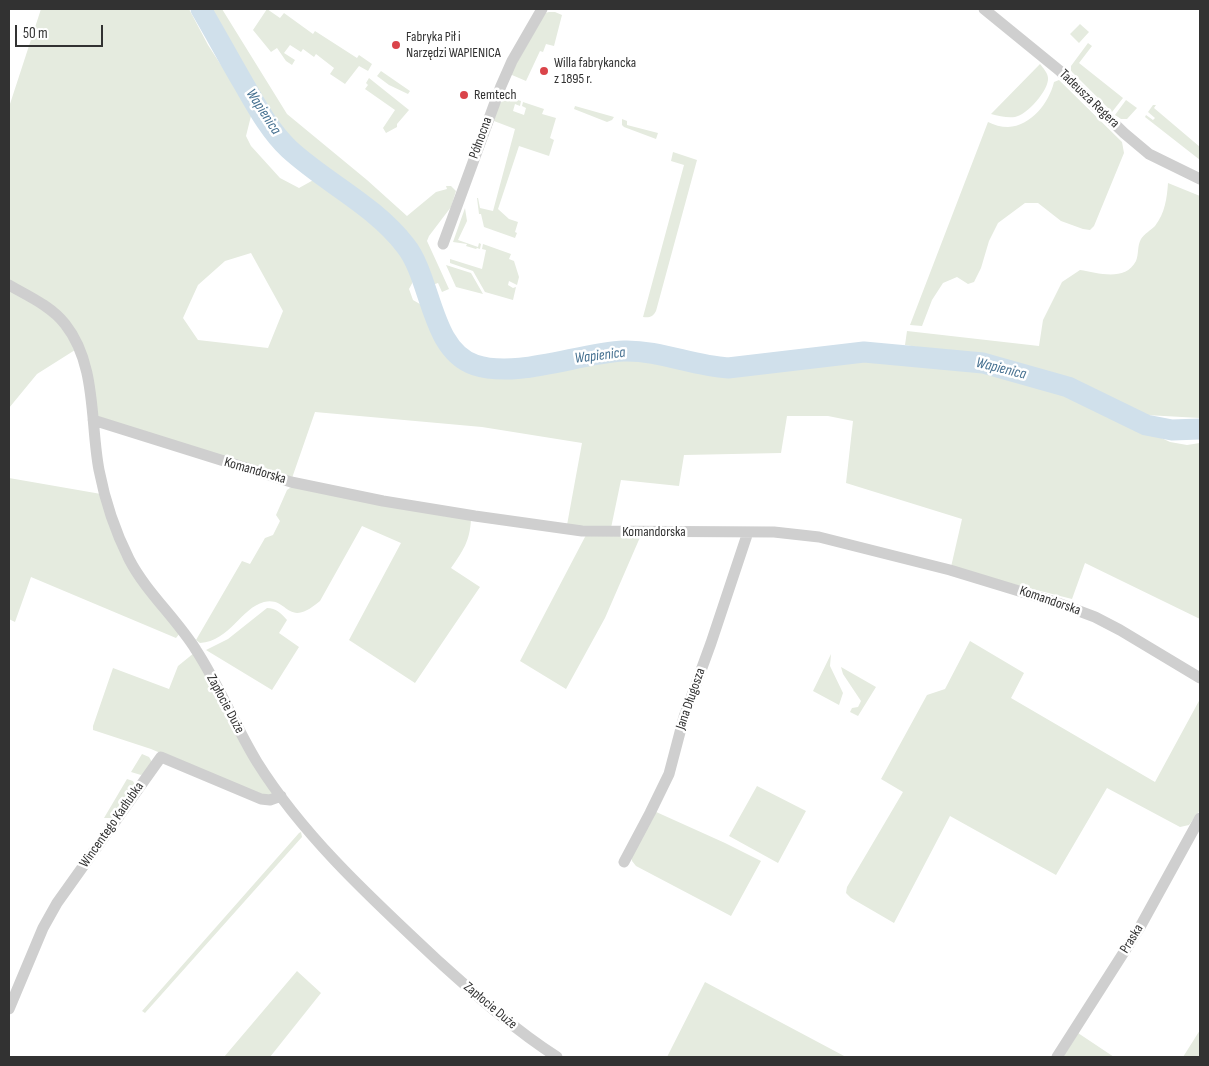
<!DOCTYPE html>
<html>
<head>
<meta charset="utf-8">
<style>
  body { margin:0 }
  #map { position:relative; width:1209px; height:1066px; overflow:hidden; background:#fff; font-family:"Sofia Sans Condensed",sans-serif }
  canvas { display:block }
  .frame { position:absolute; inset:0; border:10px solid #323232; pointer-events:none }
  .scale { position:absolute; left:15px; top:25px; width:88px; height:22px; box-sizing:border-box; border:2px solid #323232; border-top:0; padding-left:6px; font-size:15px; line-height:18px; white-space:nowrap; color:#323232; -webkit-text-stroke:4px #fff; paint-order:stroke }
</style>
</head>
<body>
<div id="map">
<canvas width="1209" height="1066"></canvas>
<div class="frame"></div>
<div class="scale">50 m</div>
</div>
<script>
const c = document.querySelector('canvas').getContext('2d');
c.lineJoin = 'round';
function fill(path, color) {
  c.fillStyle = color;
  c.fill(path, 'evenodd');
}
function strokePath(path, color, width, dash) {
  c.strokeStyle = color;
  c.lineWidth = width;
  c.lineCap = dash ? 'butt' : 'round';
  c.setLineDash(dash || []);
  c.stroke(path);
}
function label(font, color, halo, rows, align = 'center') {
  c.font = font + ' "Sofia Sans Condensed",sans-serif';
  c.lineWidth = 5;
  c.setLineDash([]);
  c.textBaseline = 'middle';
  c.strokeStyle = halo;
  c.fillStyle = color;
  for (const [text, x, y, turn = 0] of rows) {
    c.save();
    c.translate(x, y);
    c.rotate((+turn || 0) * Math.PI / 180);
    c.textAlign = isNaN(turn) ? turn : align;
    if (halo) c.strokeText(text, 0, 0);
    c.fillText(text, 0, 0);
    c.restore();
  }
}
const green = new Path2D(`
  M41,9H189L208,45L221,65L237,83L252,112L246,136L251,146L280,178L299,188L317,178C328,187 338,197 350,205C375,221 392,233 407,261C413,272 417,277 409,289L413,300L425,307L445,347L456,360L470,368L484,373L506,374L595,357L625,354L661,358L713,371H728L812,360L865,357L982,372L1066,393L1170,442L1187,445L1200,443V619L1085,563L1072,599L993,579L951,567L962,519L846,483L853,421L828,416H787L781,453L684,455L679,486L621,480L611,528L567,525L582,443L482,427L315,412L292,478L97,417L83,345L9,280V107ZM251,253L283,311L268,348L198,340L183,318L198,285L225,261Z
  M210,9H222L287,114L367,180L407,216L436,192L447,189L446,186H451L456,191L451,207L429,236L427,241L449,289L442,292L438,283L432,285L413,241L404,231L309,157L296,149L274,124Z
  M267,9L280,18L284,13L313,34L315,31L357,58L359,55L372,64L368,71L359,66L345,84L330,74L334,68L316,54L314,57L303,49L301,52L290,45L284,53L295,60L292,65L286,61L277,48L271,52L253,30Z
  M549,12H555L562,15L554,46L546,44L543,52L540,51L526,81L512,75L511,73L545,13Z
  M1080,24L1089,32L1079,43L1070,34Z
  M1088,43L1092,46L1079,63L1123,98L1112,112L1071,71V66Z
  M1040,64C1043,68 1048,73 1048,78C1049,90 1027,115 1015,117C1007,118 999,116 991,114Z
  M381,71L410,91L408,94L389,85L377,76Z
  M369,78L409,110L397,124V127L386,133L383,128L395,110L365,89L368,85L366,83Z
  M1059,80L1122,142L1124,153L1094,226L1090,230L1083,229L1061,221L1038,203H1025L998,223L989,241L981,268L974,282L968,284L957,277L943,283L932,300L922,326L910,325L988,122C994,125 1001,127 1008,127C1031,126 1049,103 1054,82Z
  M511,98L521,101L520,106L515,104L513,111L524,115L526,108L522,106L523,102L544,109L542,114L556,118L550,138L554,140L549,156L519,146L498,209L509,219L518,222L515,232L517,233L515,238L484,227L481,214H479L477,198H478L480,208L493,211L515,129L494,121C498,109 497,100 511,98Z
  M1126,100L1137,108L1127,119H1121L1115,115Z
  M1153,105H1156L1154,108L1200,147V160L1145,117L1146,115L1153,120L1155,118L1148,112Z
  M575,106L614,117L612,120L607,122L574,109Z
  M622,119L627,121V125L658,133L656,139L624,127L622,125Z
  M673,152L697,160L656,311C653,317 649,318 643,317L684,165L671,161Z
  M1168,183L1200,196V418L1146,415L1071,382L1037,369L985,358L905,345L907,331L1039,346L1043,320L1062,282L1080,270C1098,273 1125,282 1136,261C1139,254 1137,246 1141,239C1144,234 1151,230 1155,226C1165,213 1167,198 1168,183Z
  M465,208L467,221L458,240L478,247L479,243L481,244L480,249L477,248L476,249L466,246L467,244L453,242Z
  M483,244L511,254L509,259L514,261L519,277L517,285L509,281L508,285L513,288L516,287L513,300L485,292L473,271L450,263V259L482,269L486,250L482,249Z
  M446,265L471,273L483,294L456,287Z
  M9,289L43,310L63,327L75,350L37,374L9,408Z
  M9,478L101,494L109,523L180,633L176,638L31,577L15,622L9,619Z
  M293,486L471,519C470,541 463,551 451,568L480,587L415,683L349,640L401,543L362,526L320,601C286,630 289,596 264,602C241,608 230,641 200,643L196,640L242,561L250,564L265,538L273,535L280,521L276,515L287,490Z
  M586,535H641L605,618L566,689L520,661Z
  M267,608C276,608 281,613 287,620L279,633L299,647L272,690L206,650L228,639Z
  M970,641L1024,673L1011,698L1155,782L1200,699V810L1189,825L1180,827L1107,788L1056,875L950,816L894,923L851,898L846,893L847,887L903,792L881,779L927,695L945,689Z
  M194,653L274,793L268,796H261L151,749L93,730V726L113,668L169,689L178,666Z
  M831,654L830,666L843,693L839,705L813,691Z
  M841,667L876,687L858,716L850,712L852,708L858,707L861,701L843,674Z
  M142,754L149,757L152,762L146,773L141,775L131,772Z
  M127,779L133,781L135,785L112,818H104Z
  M757,786L806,811L778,863L729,836Z
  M654,811L725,843L761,861L731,916L636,866L632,861L631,853Z
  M301,832L302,837L145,1013L142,1011L299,833Z
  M297,971L321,993L270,1057H224Z
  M705,982L846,1057H667Z
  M1200,1030V1057H1183Z
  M1078,1033L1114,1057H1063Z`);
const river = new Path2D(`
  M201,9C215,33 228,57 242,81C256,105 269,130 289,149C326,183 374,205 405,245C432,278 430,350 475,365C517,379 579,353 624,351C659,350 693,366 728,368L864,352L983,363L1068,387L1146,425L1172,430L1200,429`);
const street = new Path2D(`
  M984,9L1060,71L1124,133L1149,154L1200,179
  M443,244L501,86L512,61L542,9
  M9,285C28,296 51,306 65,324C97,364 90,423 99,470C105,501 115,531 129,559C146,592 176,618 196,650C219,685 235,726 257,762C304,837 371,898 435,958C474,993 513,1029 557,1057
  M93,420L291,482L383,501L475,516L582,531L774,532L819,537L950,570L1055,602L1095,617L1120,630L1200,678
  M624,862L650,813L669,774L684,717L711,643L748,532
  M9,1009L43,928L57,903L161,757L261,799L270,800L281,796
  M1057,1057L1140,927L1200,818`);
const markers = [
  [396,45,5,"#da444a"],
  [544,71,5,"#da444a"],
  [464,95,5,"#da444a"]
];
const poiNames = [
  ["Fabryka Pił i",406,37],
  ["Narzędzi WAPIENICA",406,53],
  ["Willa fabrykancka",554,63],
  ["z 1895 r.",554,79],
  ["Remtech",474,95]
];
const streetNames = [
  ["Tadeusza Regera",1089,99,44],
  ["Północna",481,138,-70],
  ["Komandorska",255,471,16],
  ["Komandorska",654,532],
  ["Komandorska",1050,601,19],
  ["Jana Długosza",691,699,-71],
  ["Zapłocie Duże",225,704,62],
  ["Wincentego Kadłubka",112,825,-55],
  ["Praska",1132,939,-58],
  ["Zapłocie Duże",490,1006,40]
];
const waterNames = [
  ["Wapienica",263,112,57],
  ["Wapienica",600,356,-7],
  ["Wapienica",1001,369,14]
];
fill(green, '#e5ebdf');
strokePath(river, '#d0e0eb', 21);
strokePath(street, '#cfcfcf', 11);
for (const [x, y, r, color] of markers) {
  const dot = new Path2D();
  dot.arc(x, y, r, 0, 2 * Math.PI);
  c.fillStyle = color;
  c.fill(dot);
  strokePath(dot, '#fff', 2);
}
label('14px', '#323232', '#fff', poiNames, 'left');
label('14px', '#323232', '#fff', streetNames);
label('italic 15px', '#457090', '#fff', waterNames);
</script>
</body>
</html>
